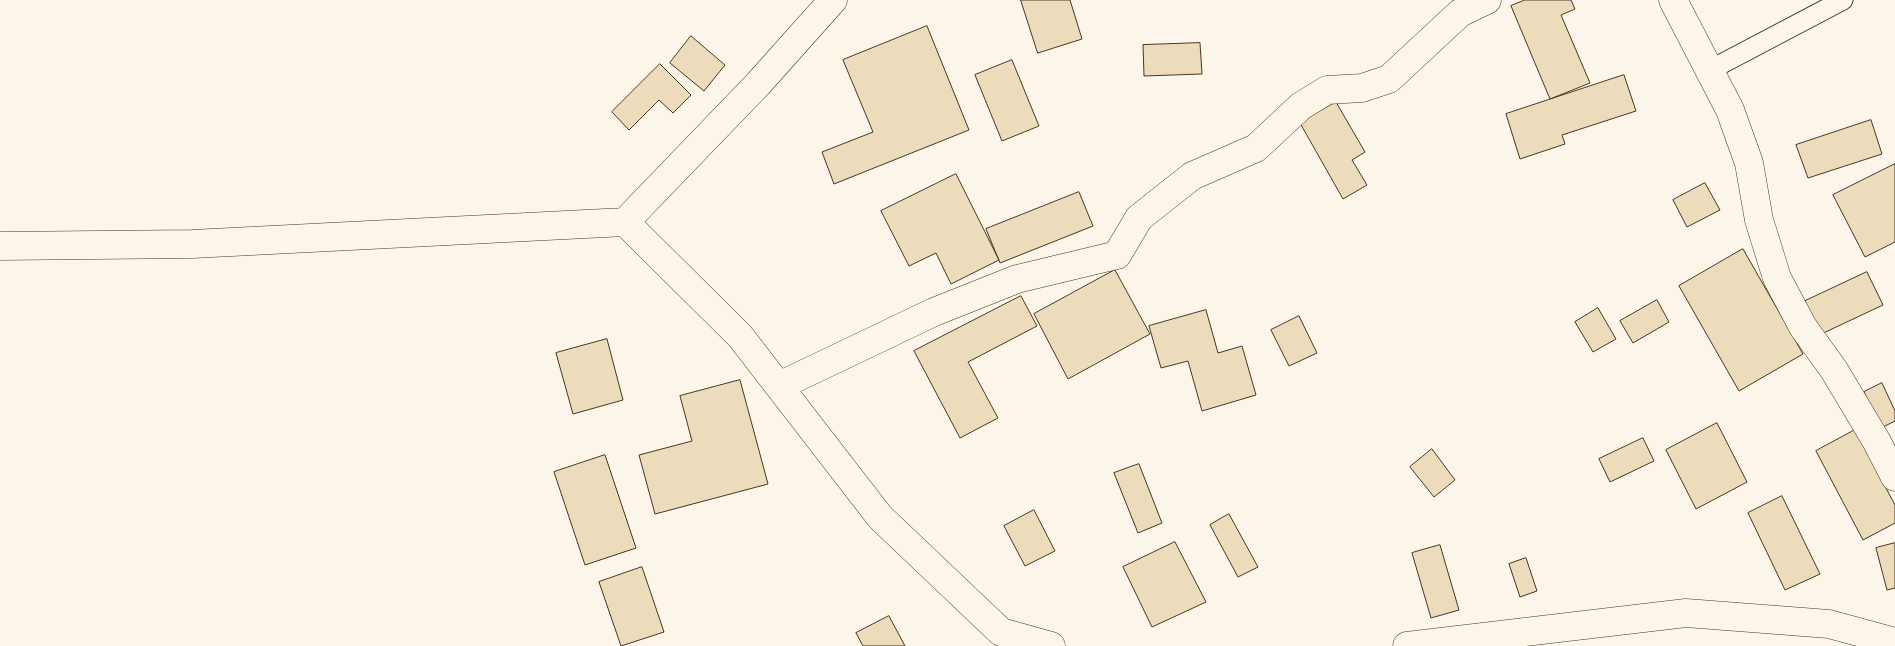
<!DOCTYPE html>
<html>
<head>
<meta charset="utf-8">
<style>
  body { margin:0 }
  canvas { display:block; background:#fbf6e9 }
</style>
</head>
<body>
<canvas width="1895" height="646"></canvas>
<script>
const c = document.querySelector('canvas').getContext('2d');
c.lineJoin = 'round';
function fill(path, color) {
  c.fillStyle = color;
  c.fill(path, 'evenodd');
}
function strokePath(path, color, width, dash) {
  c.strokeStyle = color;
  c.lineWidth = width;
  c.lineCap = dash ? 'butt' : 'round';
  c.setLineDash(dash || []);
  c.stroke(path);
}
const building = new Path2D(`
  M1021,0H1070L1082,39L1038,53Z
  M1525,0H1571L1575,9L1561,15L1590,83L1550,99L1511,6Z
  M927,26L969,130L834,184L822,152L873,132L843,60Z
  M691,36L725,65L704,91L670,63Z
  M1200,43L1202,74L1144,76L1143,45Z
  M1012,60L1039,126L1002,141L975,75Z
  M660,64L691,95L673,113L659,100L629,130L612,112Z
  M1624,75L1636,111L1562,135L1565,144L1520,159L1506,114Z
  M1336,102L1365,152L1352,160L1367,185L1343,199L1300,123Z
  M1871,120L1882,154L1808,178L1796,145Z
  M1895,164V242L1865,257L1833,195Z
  M956,174L999,260L951,284L936,253L909,266L881,211Z
  M1705,183L1720,210L1687,227L1673,200Z
  M1079,192L1093,226L1000,263L986,229Z
  M1743,249L1803,354L1739,391L1679,286Z
  M1115,270L1150,334L1068,379L1034,314Z
  M1867,272L1883,305L1817,336L1801,303Z
  M1021,296L1037,326L968,362L998,418L960,438L914,351Z
  M1657,300L1669,322L1633,343L1620,321Z
  M1598,308L1616,339L1593,352L1575,322Z
  M1206,310L1218,353L1242,346L1256,395L1202,411L1188,361L1161,368L1149,326Z
  M1299,316L1317,353L1289,366L1271,330Z
  M607,339L623,400L573,414L556,353Z
  M740,380L768,484L655,514L639,455L692,441L680,396Z
  M1882,383L1895,411V421L1881,428L1864,392Z
  M1717,423L1747,482L1696,509L1666,450Z
  M1855,430L1895,505V523L1863,540L1816,451Z
  M1643,438L1654,461L1610,482L1599,459Z
  M1432,449L1455,480L1434,497L1410,467Z
  M605,455L636,548L585,565L554,472Z
  M1139,464L1162,523L1138,533L1114,473Z
  M1782,496L1820,574L1785,590L1748,513Z
  M1034,510L1055,551L1025,566L1004,526Z
  M1229,514L1258,567L1238,577L1210,525Z
  M1175,542L1206,602L1152,627L1123,567Z
  M1895,543V588L1887,590L1876,548Z
  M1440,545L1459,610L1431,618L1412,553Z
  M1526,558L1537,591L1520,597L1509,564Z
  M642,567L664,632L621,646L599,582Z
  M889,616L905,646H863L856,633Z`);
const service = new Path2D(`
  M1710,70L1843,0`);
const minor = new Path2D(`
  M1673,0L1730,110L1749,163L1759,220L1777,278L1803,327L1834,370L1877,442L1895,477
  M625,222L740,336L880,517L1001,632L1051,646
  M779,386L934,312L1017,279L1117,255L1139,218L1192,176L1256,148L1301,106L1327,90L1362,88L1389,79L1460,13L1487,0
  M1407,646L1686,613L1829,624L1895,642`);
const tertiary = new Path2D(`
  M0,246L192,244L625,222L758,84L833,0`);
fill(building, '#ecdcbc');
strokePath(building, '#4a3520', 1);
strokePath(service, '#4a3520', 21);
strokePath(minor, '#4a3520', 29);
strokePath(tertiary, '#4a3520', 29);
strokePath(service, '#fbf6e9', 19);
strokePath(minor, '#fbf6e9', 28);
strokePath(tertiary, '#fbf6e9', 28);
</script>
</body>
</html>
